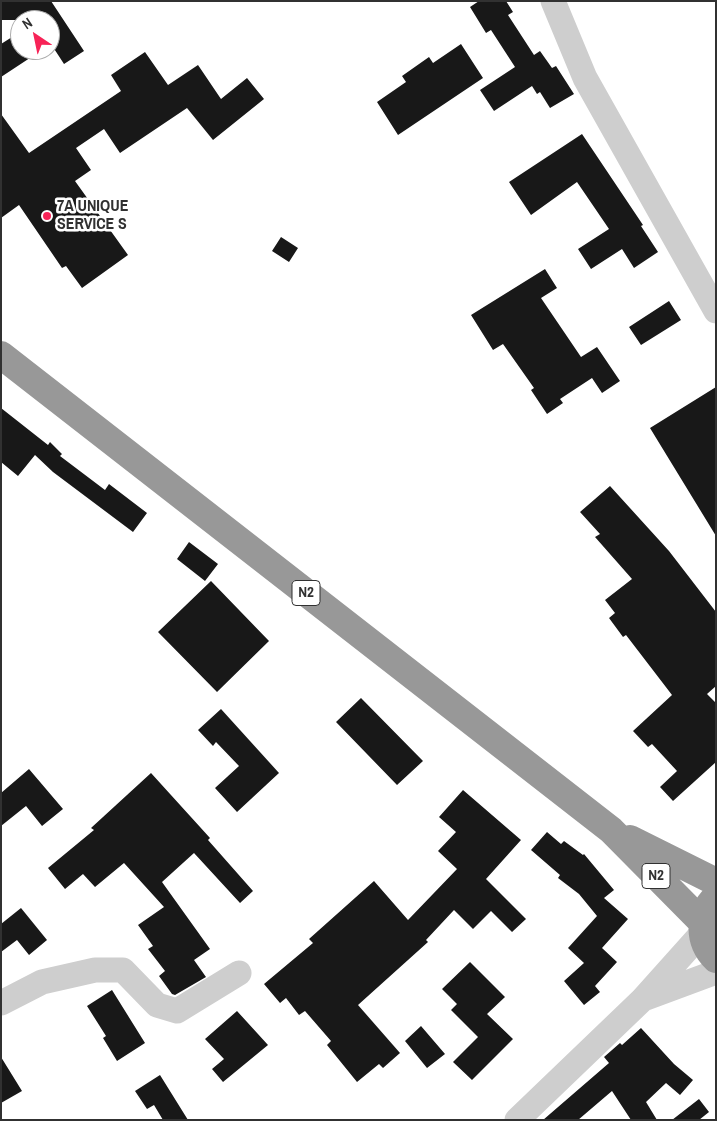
<!DOCTYPE html>
<html>
<head>
<meta charset="utf-8">
<style>
  body { margin:0 }
  #map { position:relative; width:717px; height:1121px; overflow:hidden; background:#fff; font-family:"Archivo Narrow",sans-serif }
  canvas { display:block }
  .frame { position:absolute; inset:0; border:2px solid #313131; pointer-events:none }
  .north { position:absolute; left:10px; top:10px; width:50px; height:50px; box-sizing:border-box; background:#fff; border:1px solid #adadad; border-radius:50%; rotate:326deg; font-size:14px; font-weight:700; line-height:20px; text-align:center; color:#313131 }
  .north::after { content:''; display:block; margin:auto; width:18px; height:22px; background:#f72357; clip-path:polygon(50% 0,100% 100%,50% 72%,0 100%) }
</style>
</head>
<body>
<div id="map">
<canvas width="717" height="1121"></canvas>
<div class="frame"></div>
<div class="north">N</div>
</div>
<script>
const c = document.querySelector('canvas').getContext('2d');
c.lineJoin = 'round';
function fill(path, color) {
  c.fillStyle = color;
  c.fill(path, 'evenodd');
}
function strokePath(path, color, width, dash) {
  c.strokeStyle = color;
  c.lineWidth = width;
  c.lineCap = dash ? 'butt' : 'round';
  c.setLineDash(dash || []);
  c.stroke(path);
}
function label(font, color, halo, rows, align = 'center') {
  c.font = font + ' "Archivo Narrow",sans-serif';
  c.lineWidth = 5;
  c.setLineDash([]);
  c.textBaseline = 'middle';
  c.strokeStyle = halo;
  c.fillStyle = color;
  for (const [text, x, y, turn = 0] of rows) {
    c.save();
    c.translate(x, y);
    c.rotate((+turn || 0) * Math.PI / 180);
    c.textAlign = isNaN(turn) ? turn : align;
    if (halo) c.strokeText(text, 0, 0);
    c.fillText(text, 0, 0);
    c.restore();
  }
}
const building = new Path2D(`
  M1,1H51L84,51L64,64L51,44L50,45V20H1Z
  M479,1H506L513,12L508,15L534,55L540,51L552,68L556,66L574,94L550,108L540,92L537,94L532,86L494,111L480,90L515,67L491,30L486,33L470,7Z
  M20,32V50H42L1,77V44Z
  M461,44L483,78L398,135L377,102L406,82L402,76L429,57L433,63Z
  M145,52L168,85L198,65L221,99L247,78L264,99L213,140L187,108L120,153L104,129L76,148L91,170L75,181L128,255L82,288L66,266L62,268L19,205L1,218V114L29,153L121,91L111,75Z
  M582,134L643,225L641,226L658,252L634,268L622,249L591,269L578,249L609,229L577,182L531,215L509,182Z
  M281,237L298,248L289,262L272,251Z
  M545,269L557,288L541,298L581,357L597,347L620,381L602,393L592,378L560,399L563,403L547,414L531,390L534,388L503,344L493,350L471,315Z
  M669,301L681,320L641,345L629,327Z
  M716,387V536L650,428Z
  M1,408L48,445L50,442L62,454L60,456L105,490L109,484L147,513L133,532L53,472L35,455L18,476L1,462Z
  M610,486L669,551L716,612V686L707,694L716,703V762L673,801L660,787L677,771L652,744L648,747L633,731L672,695L626,635L623,637L609,618L615,613L605,600L632,579L595,537L600,534L580,512Z
  M189,542L218,564L205,581L177,559Z
  M211,581L269,641L217,692L158,632Z
  M361,698L423,761L397,785L336,722Z
  M221,709L279,773L237,812L215,788L239,766L216,742L213,746L198,730Z
  M29,769L63,809L42,826L26,806L1,826V793Z
  M151,773L210,838L208,840L253,891L240,903L194,853L162,882L210,949L194,960L206,977L175,995L172,994L159,976L165,971L148,949L153,946L138,925L164,907L124,863L95,887L83,874L65,889L48,868L94,830L91,828Z
  M463,790L521,840L486,879L526,919L512,932L491,911L473,929L454,910L426,940L428,942L358,1005L400,1053L383,1068L379,1064L357,1082L327,1045L331,1041L305,1011L299,1015L286,998L280,1003L264,984L313,943L309,939L374,881L408,920L457,869L438,851L456,832L439,817Z
  M547,832L561,844L564,841L583,855L584,854L614,890L604,898L628,919L602,948L617,962L595,986L600,992L584,1005L564,981L584,963L568,948L597,916L579,894L558,878L560,875L531,850Z
  M21,908L47,940L29,955L17,940L1,952V924Z
  M470,962L505,997L487,1014L513,1039L472,1080L453,1062L478,1037L451,1010L457,1004L442,989Z
  M112,990L145,1043L117,1061L103,1038L106,1036L87,1006Z
  M237,1011L268,1045L223,1082L212,1069L224,1059L205,1039Z
  M421,1026L445,1054L427,1068L405,1041Z
  M641,1028L674,1064L693,1080L680,1095L666,1083L646,1102L657,1120H631L612,1091L578,1120H543L609,1063L604,1057L620,1043L622,1045Z
  M1,1057L22,1091L1,1103Z
  M160,1075L188,1120H163L154,1105L147,1109L135,1091Z
  M699,1099L709,1112L699,1120H672Z`);
const minor = new Path2D(`
  M553,1L585,78L716,311
  M646,998L716,972
  M1,1003L42,982L95,970H123L157,1005L177,1011L239,973
  M517,1120L642,1000L702,933`);
const highway = new Path2D(`
  M1,355L611,830L702,922
  M630,839L716,882
  M716,897C698,914 698,942 716,959`);
const markers = [
  [47,216,5,"#f72357"]
];
const shields = [
  [306,593,28],
  [656,876,28]
];
const shieldNames = [
  ["N2",306,593],
  ["N2",656,876]
];
const poiNames = [
  ["7A UNIQUE",57,207],
  ["SERVICE S",57,225]
];
fill(building, '#181818');
strokePath(minor, '#cecece', 25);
strokePath(highway, '#989898', 28);
for (const [x, y, r, color] of markers) {
  const dot = new Path2D();
  dot.arc(x, y, r, 0, 2 * Math.PI);
  c.fillStyle = color;
  c.fill(dot);
  strokePath(dot, '#fff', 2);
}
for (const [x, y, w] of shields) {
  const box = new Path2D();
  box.roundRect(x - w / 2, y - 12.5, w, 25, 4);
  c.fillStyle = '#fff';
  c.fill(box);
  strokePath(box, '#313131', 1);
}
label('bold 15px', '#313131', null, shieldNames);
label('bold 16px', '#313131', '#fff', poiNames, 'left');
</script>
</body>
</html>
